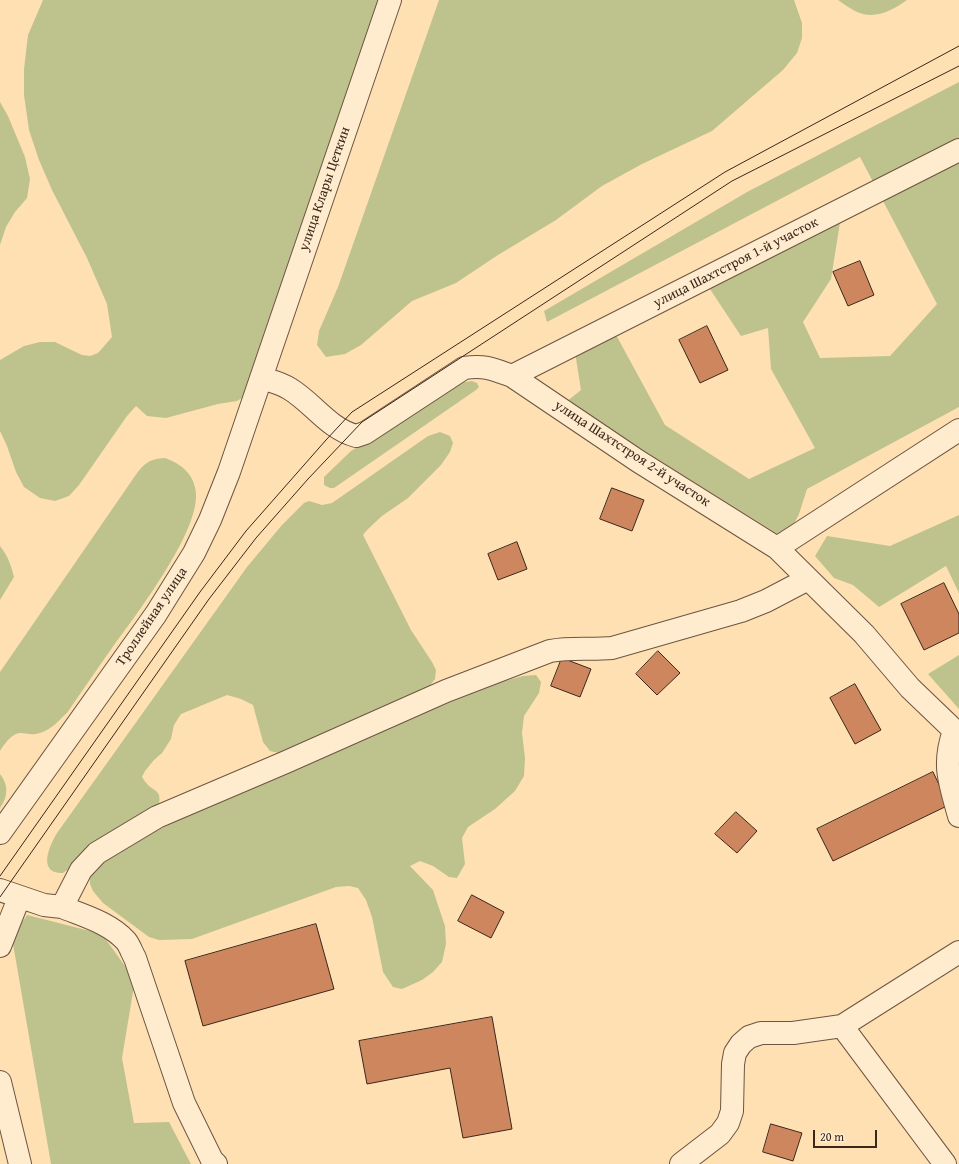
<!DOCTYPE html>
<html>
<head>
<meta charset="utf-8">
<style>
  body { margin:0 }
  #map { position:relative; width:959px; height:1164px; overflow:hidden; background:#ffe0b2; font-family:"Gentium Book Plus",serif }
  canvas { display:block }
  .scale { position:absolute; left:813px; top:1130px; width:64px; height:18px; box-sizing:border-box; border:2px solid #3b271c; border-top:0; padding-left:5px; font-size:12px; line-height:14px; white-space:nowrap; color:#3b271c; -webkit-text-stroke:3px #ffebcd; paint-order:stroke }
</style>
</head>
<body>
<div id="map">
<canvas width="959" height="1164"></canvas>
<div class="scale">20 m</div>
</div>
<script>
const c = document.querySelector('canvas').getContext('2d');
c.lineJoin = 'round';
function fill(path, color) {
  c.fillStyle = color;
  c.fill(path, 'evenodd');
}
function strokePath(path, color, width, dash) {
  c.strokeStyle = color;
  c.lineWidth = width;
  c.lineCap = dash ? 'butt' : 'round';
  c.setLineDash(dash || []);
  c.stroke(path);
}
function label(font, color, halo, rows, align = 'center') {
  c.font = font + ' "Gentium Book Plus",serif';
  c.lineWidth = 4;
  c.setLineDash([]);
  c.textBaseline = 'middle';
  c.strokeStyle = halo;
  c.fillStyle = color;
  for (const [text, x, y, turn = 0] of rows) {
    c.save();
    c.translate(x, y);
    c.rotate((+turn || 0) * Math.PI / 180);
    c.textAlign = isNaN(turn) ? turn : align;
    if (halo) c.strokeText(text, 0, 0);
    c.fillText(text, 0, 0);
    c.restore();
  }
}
const green = new Path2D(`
  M43,0H381L247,395L237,401L218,404L166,418L147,416L136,406L127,416L79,485L69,496L55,501L40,498L24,487L16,472L7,446L0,431V360L24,346L40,342H55L82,355L90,356L98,353L112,337L107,304L87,258L52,190L39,160L29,130L24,95V69L28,35Z
  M439,0H794L802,23V38L797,53L783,70L712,131L642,164L602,186L556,220L498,255L456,283L412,301L361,345L345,354L326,357L317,345L319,331L338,287Z
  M838,0H907C893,10 875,20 857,12C851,9 844,4 838,0Z
  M959,82V407L807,489L799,514L786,539L566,402L581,390L575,352L615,333L665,425L749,479L815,448L771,369L768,328L741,336L706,283L842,210L831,279L803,322L820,358L890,356L937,304L860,157L547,322L544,311L747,192Z
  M0,102L8,116L25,157L30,179L27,198L15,212L6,227L0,245Z
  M472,381L477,383L479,387L476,390L334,488H330L324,485V477L351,451L454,387L465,382Z
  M440,432L450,436L453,443L450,452L441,465L408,498L382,516L367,530L363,535L411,630L432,662L436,670L435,679L429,687L279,753L270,751L263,742L253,705L241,699L227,695L181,714L174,725L171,739L162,753L154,760L145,771L142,777C144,780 146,783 148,785C157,793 161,791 159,804L63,873C37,874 49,846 57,833L247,567L282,525L304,503L309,501L322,505L332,503L428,436Z
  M165,458C182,464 195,475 196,494C198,534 136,615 112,648C97,669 82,691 67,713C60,719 54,727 45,731C23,742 21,719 0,751V672L137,473C146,462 150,459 165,458Z
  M959,515V593L946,566L879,607L853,585L834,578L815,556L827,536L890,546Z
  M0,546C8,556 11,565 14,577L0,600Z
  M959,655V709L928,674Z
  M536,675L541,682L539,693L524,716L522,733L525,758L524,776L515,791L495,809L468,827L462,838L465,864L457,878L449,877L433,866L420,861L410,866L433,890L445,926L446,944L442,962L433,972L422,980L402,989L393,987L383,972L372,917L366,900L358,888L349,886L336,887L192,939L159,940L149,937L103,903L93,891L90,884V875L96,867L121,848L176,821L375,735L418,715L501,682L523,676Z
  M0,774C9,785 8,797 0,808Z
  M27,915L102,934L135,980L122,1058L134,1123L169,1122L191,1164H51L12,938Z`);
const building = new Path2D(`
  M860,261L874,295L848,306L833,272Z
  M707,326L728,370L700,383L679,340Z
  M612,488L644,500L632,531L600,519Z
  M517,542L527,569L498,580L488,554Z
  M944,583L959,614V633L924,650L901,604Z
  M658,651L680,673L657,695L636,674Z
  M562,658L591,669L580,697L551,686Z
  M855,684L881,730L855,744L830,698Z
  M933,772L949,805L833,861L817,829Z
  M736,812L757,831L737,853L715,834Z
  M472,895L504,912L491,938L458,921Z
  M316,924L334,989L203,1026L185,961Z
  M492,1017L512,1129L463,1138L450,1068L367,1084L359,1041Z
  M771,1124L802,1133L793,1161L763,1152Z`);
const minor = new Path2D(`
  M512,376L959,150
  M261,378C271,381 281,383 290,389C313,403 329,429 356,436L365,433L464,368C485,365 493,369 512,376L638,461L777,548L864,634L910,688L959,735
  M777,548L959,430
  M954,731C942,765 950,783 959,816
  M0,833L156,614L194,553L210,520L229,472L390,0
  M0,890L44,905L62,907L81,870L97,853L157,817L286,762L446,691L550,651C571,647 591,650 612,648L741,611L766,601L808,579
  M62,907C84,916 110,923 126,941C130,946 132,953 135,958L184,1103L212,1160L216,1164
  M0,946L19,898
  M842,1026L945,1164
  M0,1082L20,1164
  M681,1164L720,1134L728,1123L732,1111L733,1064L735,1053L741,1044L749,1037L761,1033H793L842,1026L959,952`);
const tram = new Path2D(`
  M0,876L200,592L246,531L326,440L352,412L725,172L959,46
  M0,897L209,599L256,538L308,479L362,422L732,181L959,66`);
const streetNames = [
  ["улица Клары Цеткин",325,189,-71],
  ["улица Шахтстроя 1-й участок",736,263,-27],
  ["улица Шахтстроя 2-й участок",632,454,33],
  ["Троллейная улица",152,617,-56]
];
fill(green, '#bec38e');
fill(building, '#cd865e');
strokePath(building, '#3b271c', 1);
strokePath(minor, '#6c5542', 24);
strokePath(minor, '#ffebcd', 22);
strokePath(tram, '#3b271c', 1);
label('14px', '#3b271c', '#ffebcd', streetNames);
</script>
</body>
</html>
